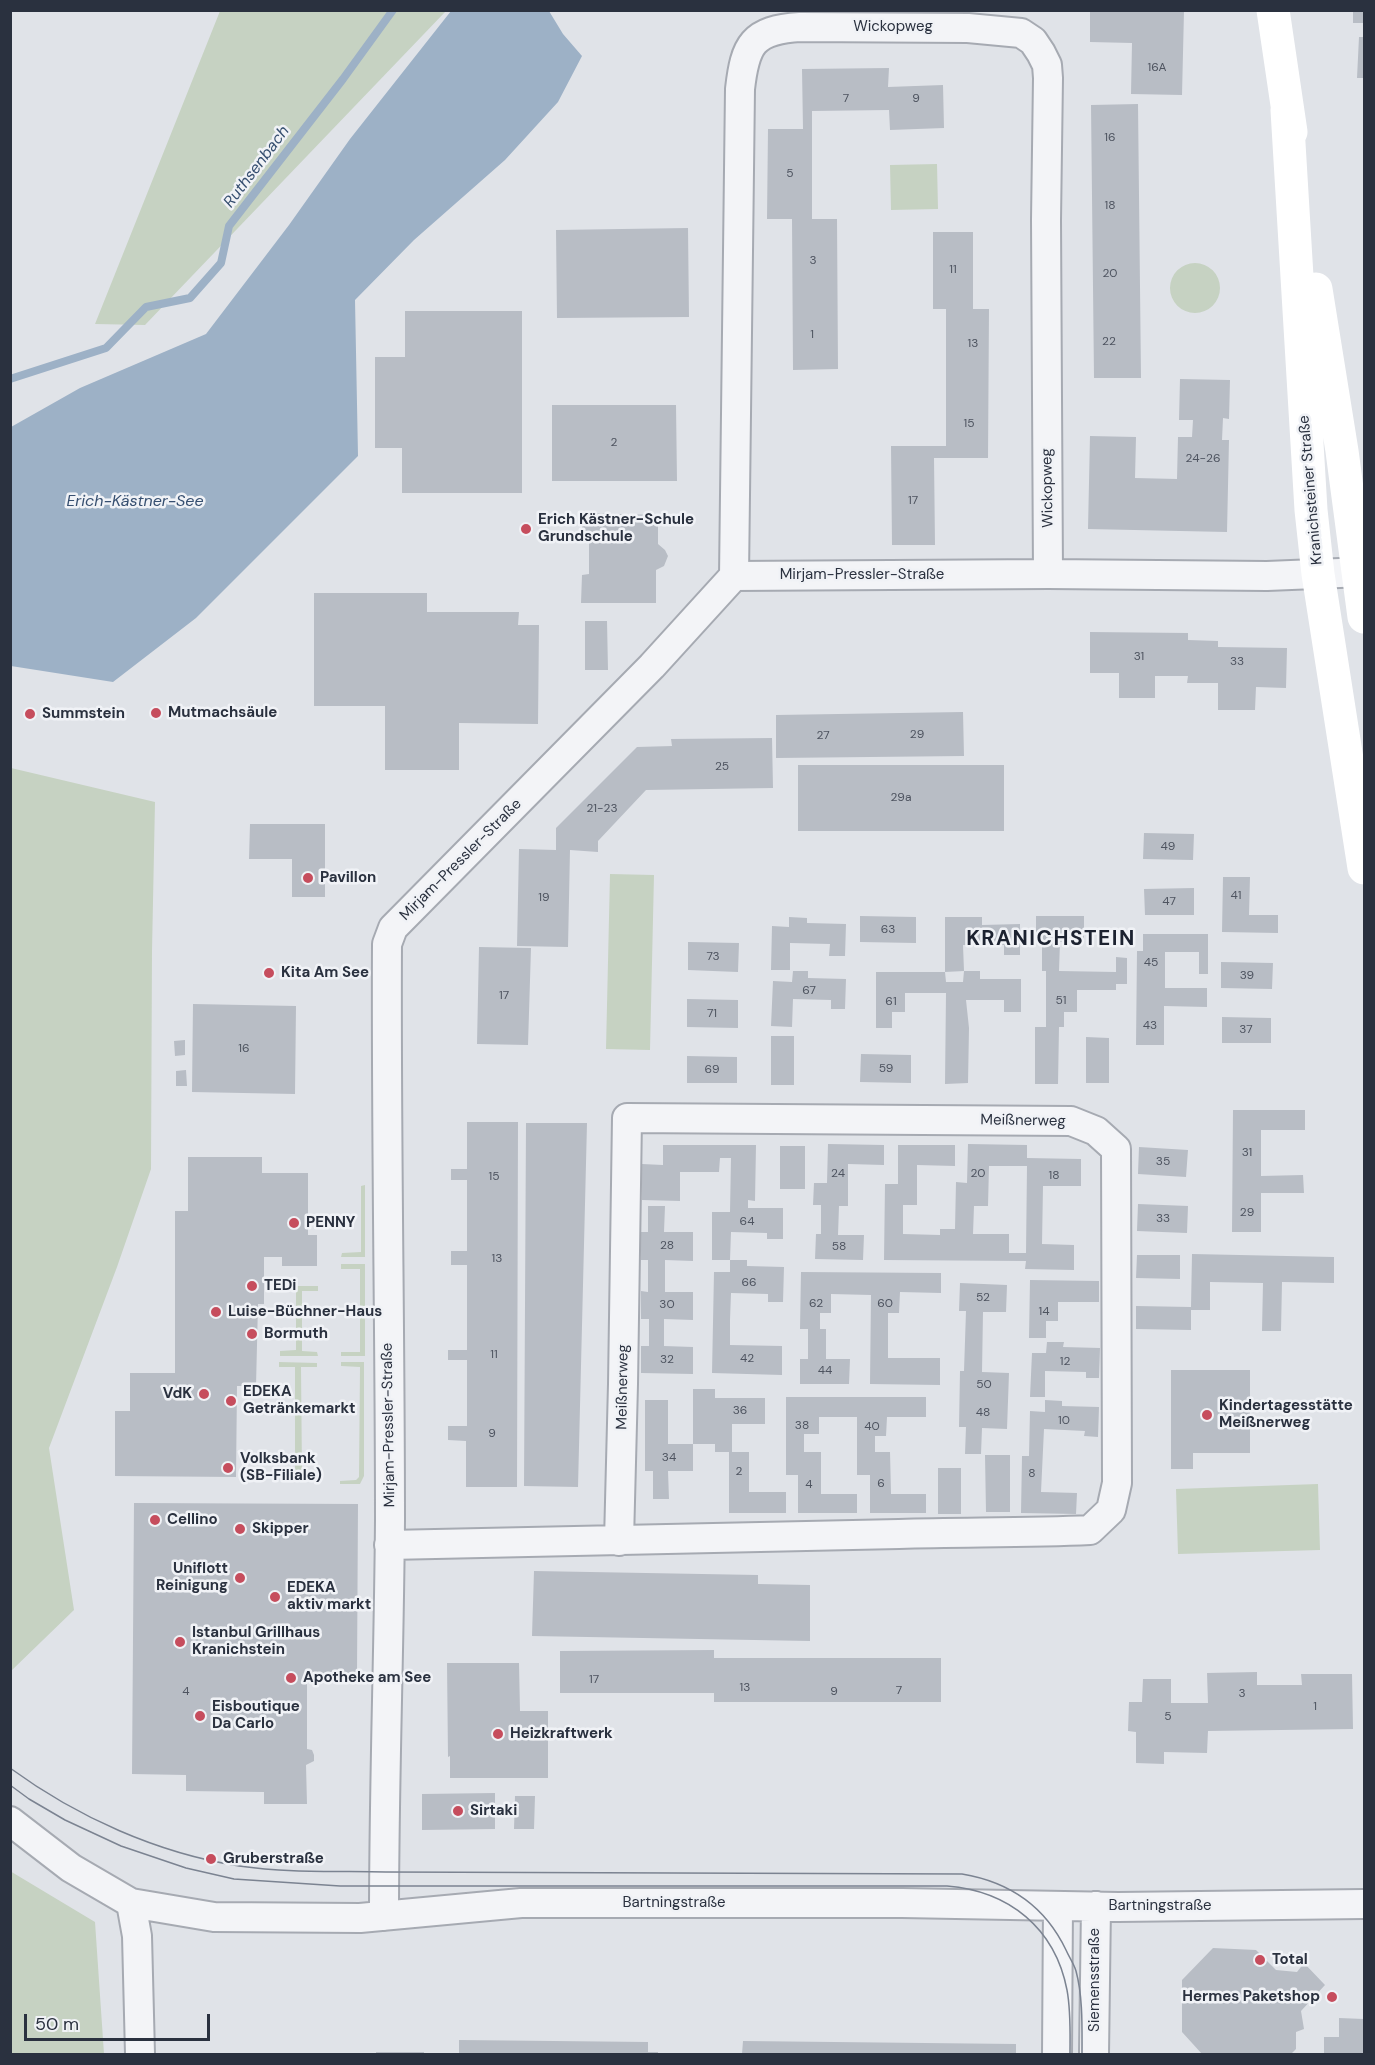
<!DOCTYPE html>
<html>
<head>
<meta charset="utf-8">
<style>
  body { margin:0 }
  #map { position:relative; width:1375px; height:2065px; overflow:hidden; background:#e0e3e8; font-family:"DM Sans",sans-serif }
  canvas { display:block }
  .frame { position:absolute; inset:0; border:12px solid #2a313f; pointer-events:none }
  .scale { position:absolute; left:24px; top:2014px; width:186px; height:27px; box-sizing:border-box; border:3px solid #2a313f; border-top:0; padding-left:8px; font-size:18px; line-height:21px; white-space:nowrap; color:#2a313f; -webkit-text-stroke:4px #f0f2f6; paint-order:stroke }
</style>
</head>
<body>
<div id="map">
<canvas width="1375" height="2065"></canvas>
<div class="frame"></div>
<div class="scale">50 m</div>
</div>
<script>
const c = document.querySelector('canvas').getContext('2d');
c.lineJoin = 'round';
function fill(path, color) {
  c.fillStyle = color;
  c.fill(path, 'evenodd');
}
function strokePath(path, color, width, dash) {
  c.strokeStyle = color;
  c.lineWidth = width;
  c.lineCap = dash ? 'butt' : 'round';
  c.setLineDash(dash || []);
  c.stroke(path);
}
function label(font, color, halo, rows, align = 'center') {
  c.font = font + ' "DM Sans",sans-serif';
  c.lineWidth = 5;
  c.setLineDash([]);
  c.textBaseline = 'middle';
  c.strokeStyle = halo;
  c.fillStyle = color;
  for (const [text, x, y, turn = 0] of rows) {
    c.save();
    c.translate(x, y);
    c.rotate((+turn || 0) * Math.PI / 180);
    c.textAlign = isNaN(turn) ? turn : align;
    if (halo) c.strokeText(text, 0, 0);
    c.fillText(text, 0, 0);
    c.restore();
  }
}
const green = new Path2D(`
  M220,11H446L145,325L95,324Z
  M937,164L938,209L891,210L890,165Z
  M1170 288a25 25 0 1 1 50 0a25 25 0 1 1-50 0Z
  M11,768L155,802L152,951L151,1169L117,1267L49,1448L74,1610L11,1671Z
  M610,874L654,875L650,1050L606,1049Z
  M365,1185V1257H341L342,1253L361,1252V1186Z
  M341,1264H365V1356H341V1352H360V1269H341Z
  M296,1286H318V1291H302V1351L317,1352L318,1356H280V1351L296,1350Z
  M279,1362L317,1363V1367H301L302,1475H295V1367H279Z
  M341,1362H364V1476L360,1484H340V1481L356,1480L359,1477L360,1367L341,1366Z
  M1318,1484L1320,1550L1178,1554L1176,1489Z
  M10,1871L95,1922L104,2054H11Z`);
const water = new Path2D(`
  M451,11H549L563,34L582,56L558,102L505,160L414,240L355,300L358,456L196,618L113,682L11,666V427L80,388L206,334L289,225L350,139Z`);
const stream = new Path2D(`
  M10,379L106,348L146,307L190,298L221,263L229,226L343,79L393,10`);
const building = new Path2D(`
  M1090,10L1184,11L1182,95L1131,94L1132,43L1090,42Z
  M1353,10H1364V23H1353Z
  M1359,37H1364V78H1357Z
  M889,68L888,87L943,85L944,128L890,130L889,110L812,111V219H837L838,369L793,370L792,219H767L768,129H803L802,69Z
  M1138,104L1141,378H1094L1091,105Z
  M688,228L689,317L557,318L556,230Z
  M933,232H973V309H989L988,458H934L935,545H892L891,446H946V309H933Z
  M405,311H522V493H402V448H375V357H405Z
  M1180,379L1230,380L1229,419L1223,418L1222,440H1229L1227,532L1088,529L1090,436L1136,437L1135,478L1177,479L1178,437H1192L1193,420H1179Z
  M552,405H676L677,481H552Z
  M582,513L658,515V544L665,550L668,556L664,566L656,570V603H581L582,575L589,574V543L582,542Z
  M314,593H427V612H519L518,625H539L538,724L459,723V770H385V706H314Z
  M585,621H607L608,670H585Z
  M1090,632L1188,633V640L1218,641V647L1287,648L1286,688L1256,687L1255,710H1218V683H1187L1188,676H1155V698H1119V673H1090Z
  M963,712L964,756L776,758V715Z
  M772,738L773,788L646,790L598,841V852L570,850L568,947L517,946L519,849L556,850V828L637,747L672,746L671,739Z
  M798,765H1004V831H798Z
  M250,824H325V897H292V859H249Z
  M1144,833L1194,834L1193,860L1143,859Z
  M1223,877H1250L1249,915H1278V933L1222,932Z
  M1194,888V915H1145L1144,889Z
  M860,916L916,917V943L860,942Z
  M1036,916H1084V942H1060L1059,971L1116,972V957L1127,958V984H1116V990H1077V1012H1064V1027H1059L1058,1084H1035V1027H1046V971H1042V942H1036Z
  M789,917L807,918V923L846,924L845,956H829L830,944L790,943V970H771L772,926L789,927Z
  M945,917H982V925L1020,924V955H1004V945H963L964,971L945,972L946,982H963L964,971H980V979H1021V1012H1004V1000H966L969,1028L968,1083L945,1084L946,993H905V1012H892V1028H876V972H945Z
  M1143,934H1208V974H1199V952H1165V988H1207V1007L1164,1006V1045H1136L1137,951H1143Z
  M688,942L739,943L738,972L688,970Z
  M479,947L531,948L528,1045L477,1044Z
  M1221,962L1273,963L1272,989L1221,988Z
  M793,971H808V978L846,979L845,1009H831V1000L793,999L792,1027L771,1026L773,981L792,982Z
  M687,999L738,1000V1028L687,1027Z
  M193,1004L296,1006L295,1094L192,1092Z
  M1222,1017L1271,1018V1043H1222Z
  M771,1036H794V1085H771Z
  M1086,1037L1109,1038V1083H1086Z
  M185,1040V1055L175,1056L174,1041Z
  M861,1054L911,1055V1083L860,1082Z
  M687,1056L737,1057V1083H687Z
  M186,1070L187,1086H176V1071Z
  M1233,1110H1305V1130H1261V1176L1303,1175L1304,1193H1261V1232H1232Z
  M467,1122H518L517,1487H466V1441L448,1440V1426H467V1360H448V1350H467V1265H451V1251H467V1180H451V1169H467Z
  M526,1123H587L578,1487L524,1486Z
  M828,1144L884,1145V1165L848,1164V1206H839L838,1235H864L863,1260L815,1259L816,1234H821V1205H813L814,1183H827Z
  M968,1144L1027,1145V1158L1081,1159V1186H1043L1042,1244L1074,1245V1270L1025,1269L1026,1261L884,1260L885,1184H898V1145H955V1166L917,1165V1205H903V1234L940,1235V1229H955L956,1182L967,1183ZM989,1166H1027L1026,1253H1009V1234H973L974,1206H988Z
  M663,1145H756L755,1201L748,1200V1208H783V1239H767V1233L731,1232L730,1260H712V1212H730L731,1158H720L719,1172H680V1201L642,1200V1164L663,1165Z
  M780,1146H805V1189H780Z
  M1139,1147L1188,1150L1186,1177L1138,1174Z
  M188,1157H262V1173H308V1235H317V1266H282V1257H264V1304H258L256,1386H237L236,1477L115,1476V1411H130V1373H175V1211H188Z
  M1138,1204L1188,1206L1187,1233L1137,1231Z
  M648,1206H665L664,1232H693V1261L665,1260V1292H693V1320L664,1319V1346L693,1347V1374L641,1373V1346H649V1319H641V1291L648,1292V1260H641V1232H648Z
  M1192,1254L1334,1257V1283L1282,1282L1281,1331H1262L1263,1283L1210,1282V1310H1191V1330L1136,1329V1306L1191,1307Z
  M1137,1255H1180V1279L1136,1278Z
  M730,1260H747V1266L784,1267L783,1302H768V1294L731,1293L730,1320V1345L782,1346V1375L712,1373L714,1272H730Z
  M801,1272L941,1273V1293L900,1292L899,1313H888V1358H940V1385L870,1384L871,1295L831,1294V1313H820V1329H826V1359H850L849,1384H800V1359H808V1329H800Z
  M1030,1280L1099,1281V1302H1058V1321H1046V1338H1029Z
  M960,1283L1007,1285L1006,1312H983L982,1372L1009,1373L1007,1429L982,1428L981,1454H965L966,1427H959L960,1371H964L966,1311H959Z
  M1047,1342H1064L1063,1347L1100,1348L1099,1378H1086V1372L1045,1371V1397H1030L1032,1353H1046Z
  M1171,1370H1250V1453H1193V1469H1171Z
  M693,1389H715V1398H765V1424H732V1452H749V1492H786V1513H729V1452H715V1444H693Z
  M786,1397H926V1417H887L886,1436H875V1452H890L891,1494H926V1513H870V1475H857V1417H819V1434H804V1452H821V1494H857V1513H798V1475H786Z
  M645,1400H668V1444H693V1471H668L669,1499H653V1471H645Z
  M1045,1400L1062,1401V1406L1099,1407L1098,1437L1084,1436L1085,1431L1044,1429L1041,1492L1077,1493L1076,1514L1021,1513L1022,1456H1029L1030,1411L1045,1412Z
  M985,1455H1010V1512H986Z
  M938,1468H961V1514H938Z
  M134,1503L358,1504L357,1674H307V1749L312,1750L314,1755V1761L306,1765L307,1804H264V1792L186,1791V1775L132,1774Z
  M534,1571L758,1575V1584L810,1585V1641L532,1636Z
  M714,1650V1658H941V1702H714V1693H560V1651Z
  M447,1663H519L520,1711H548V1778H450V1756L448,1757Z
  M1257,1672V1685H1302L1301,1674H1352L1353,1729L1208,1731L1207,1753L1164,1752V1764L1136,1763V1732L1128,1731L1129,1702H1142L1143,1679H1171V1703H1208L1207,1673Z
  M495,1793V1829L422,1830V1794Z
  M515,1796H535L534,1829H514Z
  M1213,1948L1256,1950L1276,1970L1297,1972L1304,1963L1325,1985L1301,2011L1304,2029L1296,2032V2049L1291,2054H1202L1182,2032V1980Z
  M1339,2018L1364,2019V2054H1324V2037H1339Z
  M459,2040L648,2042V2052H658V2054H459Z
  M743,2041L1016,2044V2054H742Z
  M376,2052H424V2054H376Z`);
const minor = new Path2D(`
  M734,576L740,89C745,45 752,30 800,27L968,28L1021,33L1033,41L1041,53L1047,65L1048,78L1046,220L1048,574
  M389,1545C559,1542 729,1538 899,1534C963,1532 1026,1533 1090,1530L1111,1510L1117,1483L1116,1149L1096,1131L1071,1121L627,1118L623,1384L619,1541
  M10,1821L71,1868L131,1903L214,1917L360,1918L521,1903H902L1118,1907L1364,1904
  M131,1903L137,1936L140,2054
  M384,1916C384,1784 389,1652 390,1520C390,1328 386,1136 387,944L393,928L652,666L734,576L1048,574L1267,576L1364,572
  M1057,2054L1058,1906
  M1094,2054L1096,1906`);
const secondary = new Path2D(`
  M1273,10L1291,132
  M1287,110L1311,510L1318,574L1364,868
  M1316,289L1342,451L1364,617`);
const tram = new Path2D(`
  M10,1768C77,1817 157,1853 239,1866C287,1873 337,1871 386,1872L962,1874C1010,1882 1045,1906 1066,1950C1069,1957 1074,1964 1076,1971C1083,1997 1082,2027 1082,2054
  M10,1785L29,1799L65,1820L121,1846L186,1868L234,1879L340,1886H947C1009,1891 1055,1928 1067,1990C1071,2011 1070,2033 1070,2054`);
const markers = [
  [526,529,6,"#c64d5d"],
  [156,713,6,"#c64d5d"],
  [30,714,6,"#c64d5d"],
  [308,878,6,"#c64d5d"],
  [269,973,6,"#c64d5d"],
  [294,1223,6,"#c64d5d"],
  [252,1286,6,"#c64d5d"],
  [216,1312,6,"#c64d5d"],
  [252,1334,6,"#c64d5d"],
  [204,1394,6,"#c64d5d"],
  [231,1401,6,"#c64d5d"],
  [1207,1415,6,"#c64d5d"],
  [228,1468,6,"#c64d5d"],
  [155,1520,6,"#c64d5d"],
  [240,1529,6,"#c64d5d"],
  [240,1578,6,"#c64d5d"],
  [275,1597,6,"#c64d5d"],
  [180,1642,6,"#c64d5d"],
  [291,1678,6,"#c64d5d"],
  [200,1716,6,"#c64d5d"],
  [498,1734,6,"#c64d5d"],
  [458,1811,6,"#c64d5d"],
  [211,1859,6,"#c64d5d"],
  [1260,1960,6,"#c64d5d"],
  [1332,1997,6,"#c64d5d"]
];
const numberNames = [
  ["16A",1157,68],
  ["7",846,99],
  ["9",916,99],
  ["16",1110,138],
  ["5",790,174],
  ["18",1110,206],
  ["3",813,261],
  ["11",953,270],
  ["20",1110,274],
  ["1",812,335],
  ["22",1109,342],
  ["13",973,344],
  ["15",969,424],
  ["2",614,443],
  ["24-26",1203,459],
  ["17",913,501],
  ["31",1139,657],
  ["33",1237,662],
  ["29",917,735],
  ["27",823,736],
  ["25",722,767],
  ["29a",901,798],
  ["21-23",602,809],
  ["49",1168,847],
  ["41",1236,896],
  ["19",544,898],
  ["47",1169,902],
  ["63",888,930],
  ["73",713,957],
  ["45",1151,963],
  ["39",1247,976],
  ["67",809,991],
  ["17",504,996],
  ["51",1061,1001],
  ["61",891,1002],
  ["71",712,1014],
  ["43",1150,1026],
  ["37",1246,1030],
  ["16",244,1049],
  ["59",886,1069],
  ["69",712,1070],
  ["31",1247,1153],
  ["35",1163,1162],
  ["24",838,1174],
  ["20",978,1174],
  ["18",1054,1176],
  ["15",494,1177],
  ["29",1247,1213],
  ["33",1163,1219],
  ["64",747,1222],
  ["28",667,1246],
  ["58",839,1247],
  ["13",497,1259],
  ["66",749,1283],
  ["52",983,1298],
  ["62",816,1304],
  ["60",885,1304],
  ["30",667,1305],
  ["14",1044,1312],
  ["11",494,1355],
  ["42",747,1359],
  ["32",667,1360],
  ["12",1065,1362],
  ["44",825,1371],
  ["50",984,1385],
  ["36",740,1411],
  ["48",983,1413],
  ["10",1064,1421],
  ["38",802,1426],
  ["40",872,1427],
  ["9",492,1434],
  ["34",669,1458],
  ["2",739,1472],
  ["8",1032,1474],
  ["6",881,1484],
  ["4",809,1485],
  ["17",594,1680],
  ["13",745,1688],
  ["7",899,1691],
  ["4",186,1692],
  ["9",834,1692],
  ["3",1242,1694],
  ["1",1315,1707],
  ["5",1168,1717]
];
const streetNames = [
  ["Wickopweg",893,27],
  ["Wickopweg",1048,488,-91],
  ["Kranichsteiner Straße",1311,490,-95],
  ["Mirjam-Pressler-Straße",862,575],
  ["Mirjam-Pressler-Straße",461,860,-45],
  ["Meißnerweg",1023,1121,1],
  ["Meißnerweg",623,1387,-89],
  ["Mirjam-Pressler-Straße",389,1425,-91],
  ["Bartningstraße",674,1903],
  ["Bartningstraße",1160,1906],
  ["Siemensstraße",1095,1980,-90]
];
const poiNames = [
  ["Erich Kästner-Schule",538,520],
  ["Grundschule",538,537],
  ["Mutmachsäule",168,713],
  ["Summstein",42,714],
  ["Pavillon",320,878],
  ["Kita Am See",281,973],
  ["PENNY",306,1223],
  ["TEDi",264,1286],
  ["Luise-Büchner-Haus",228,1312],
  ["Bormuth",264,1334],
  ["EDEKA",243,1392],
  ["Getränkemarkt",243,1409],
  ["VdK",192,1394,"right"],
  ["Kindertagesstätte",1219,1406],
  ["Meißnerweg",1219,1423],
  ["Volksbank",240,1459],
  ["(SB-Filiale)",240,1476],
  ["Cellino",167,1520],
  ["Skipper",252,1529],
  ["Uniflott",228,1569,"right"],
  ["Reinigung",228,1586,"right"],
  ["EDEKA",287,1588],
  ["aktiv markt",287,1605],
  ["Istanbul Grillhaus",192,1633],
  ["Kranichstein",192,1650],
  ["Apotheke am See",303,1678],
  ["Eisboutique",212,1707],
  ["Da Carlo",212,1724],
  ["Heizkraftwerk",510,1734],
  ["Sirtaki",470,1811],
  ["Gruberstraße",223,1859],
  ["Total",1272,1960],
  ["Hermes Paketshop",1320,1997,"right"]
];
const waterNames = [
  ["Ruthsenbach",257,167,-53],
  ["Erich-Kästner-See",135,502]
];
const districtNames = [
  ["KRANICHSTEIN",1051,939]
];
fill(green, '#c6d2c2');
fill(water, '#9db1c6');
strokePath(stream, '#9db1c6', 8);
fill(building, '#b8bdc5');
strokePath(minor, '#a6aab2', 32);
strokePath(minor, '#f3f4f7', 28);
strokePath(secondary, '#fff', 33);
strokePath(tram, '#7b8391', 1.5);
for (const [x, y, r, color] of markers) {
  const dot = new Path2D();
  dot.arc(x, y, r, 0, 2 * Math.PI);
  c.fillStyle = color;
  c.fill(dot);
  strokePath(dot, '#f0f2f6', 2);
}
label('12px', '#4e5460', null, numberNames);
label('15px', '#2a313f', '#f0f2f6', streetNames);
label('bold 15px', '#2a313f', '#f0f2f6', poiNames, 'left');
label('italic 16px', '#364f70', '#f0f2f6', waterNames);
c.letterSpacing = '1.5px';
label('bold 21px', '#1c2230', '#f0f2f6', districtNames);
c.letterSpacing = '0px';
</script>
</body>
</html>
